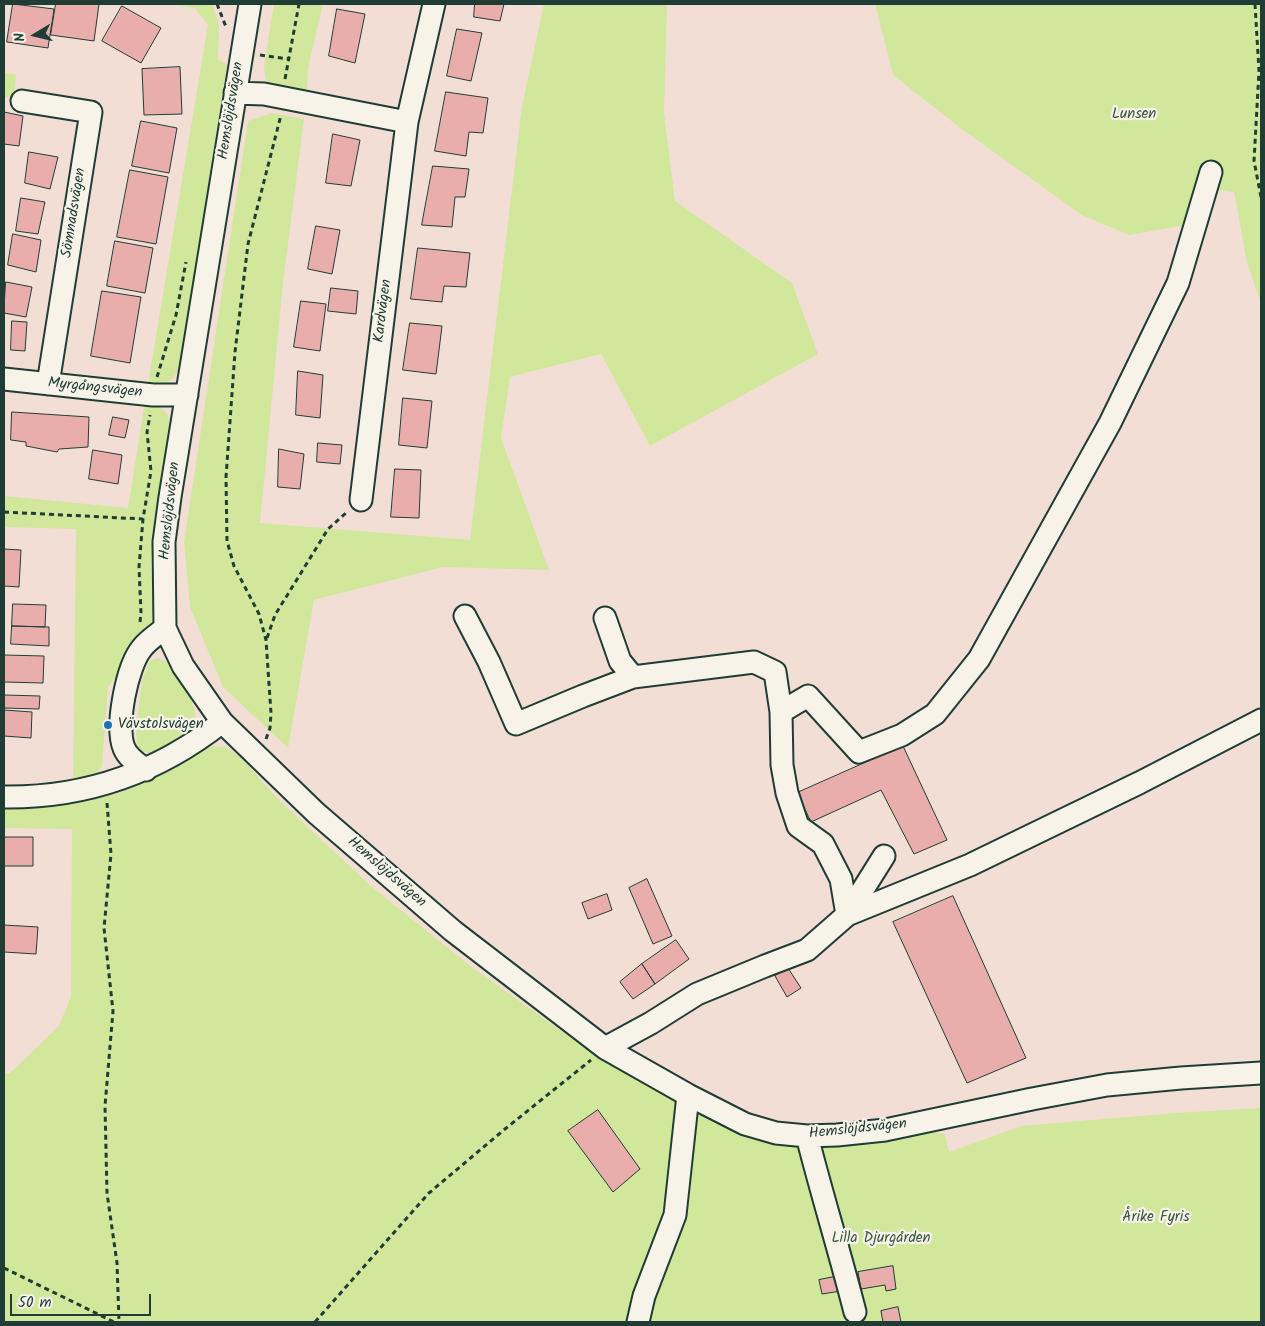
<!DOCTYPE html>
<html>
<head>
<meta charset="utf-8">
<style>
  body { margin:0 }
  #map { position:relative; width:1265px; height:1326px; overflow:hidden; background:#f3ded6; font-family:Kalam,sans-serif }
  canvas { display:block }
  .frame { position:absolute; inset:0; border:5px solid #1f3d34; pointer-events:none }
  .north { position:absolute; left:10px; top:10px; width:50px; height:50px; -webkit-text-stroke:4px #f7f3e8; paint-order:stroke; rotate:261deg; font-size:14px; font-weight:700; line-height:20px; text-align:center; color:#1f3d34 }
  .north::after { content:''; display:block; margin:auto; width:18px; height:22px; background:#1f3d34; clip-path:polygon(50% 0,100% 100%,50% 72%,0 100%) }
  .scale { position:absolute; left:10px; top:1294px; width:141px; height:22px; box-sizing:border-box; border:2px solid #1f3d34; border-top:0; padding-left:6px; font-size:15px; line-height:18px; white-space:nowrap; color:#1f3d34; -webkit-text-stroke:4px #f7f3e8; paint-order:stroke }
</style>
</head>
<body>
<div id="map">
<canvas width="1265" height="1326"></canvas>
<div class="frame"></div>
<div class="north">N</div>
<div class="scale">50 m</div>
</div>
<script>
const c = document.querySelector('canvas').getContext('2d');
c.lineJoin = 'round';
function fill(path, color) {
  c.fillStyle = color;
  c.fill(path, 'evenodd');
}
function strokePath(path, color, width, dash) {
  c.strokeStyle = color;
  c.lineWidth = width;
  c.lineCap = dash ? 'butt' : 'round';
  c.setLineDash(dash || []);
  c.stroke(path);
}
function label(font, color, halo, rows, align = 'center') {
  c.font = font + ' Kalam,sans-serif';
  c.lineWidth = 4.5;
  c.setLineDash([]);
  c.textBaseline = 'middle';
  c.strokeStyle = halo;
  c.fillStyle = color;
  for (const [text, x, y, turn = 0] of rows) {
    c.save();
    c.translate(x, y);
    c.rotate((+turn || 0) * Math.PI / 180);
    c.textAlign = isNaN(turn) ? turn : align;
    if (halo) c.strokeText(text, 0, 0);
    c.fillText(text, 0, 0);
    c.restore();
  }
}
const green = new Path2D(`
  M167,4H212L219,25L218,60L227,64L180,368C171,383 166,385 148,384L208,25L195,8Z
  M274,4H323L308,68L307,90L274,86L266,80L264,67Z
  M544,4H667L664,113L675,201L792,283L818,354L650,446L601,354L510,377L501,438L549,570L443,567L314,600L288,748L223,687L190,607L184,542L248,121L272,113L304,119L283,283L260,523L470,540L522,106Z
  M875,4H1261V303L1247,263L1234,192L1217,190L1199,223L1129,235L1082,215L963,130L893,75Z
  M4,73L16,74L14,97H4Z
  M145,402C162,407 168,409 171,427L155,516L151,561L153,611L151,628L108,687L102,766L92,779L73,783L76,529L4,527V496L128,508Z
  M158,658L167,662L191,699L195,711V724L186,739L153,754L143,752L137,745L136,729L142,680L150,661Z
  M213,746L226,747L240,757L277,798L371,886L469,965L589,1051L710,1120L771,1143L824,1147L919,1131L945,1134L949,1152L1021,1126L1175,1113L1261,1108V1322H4V1074H9L59,1026L71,996L72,829L4,828V806C46,806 84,805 124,791C156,779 181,756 213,746Z`);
const building = new Path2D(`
  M13,4L54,9L48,48L7,42Z
  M56,4H99L94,41L51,35Z
  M475,4H504L500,21L474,17Z
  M122,6L161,28L141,63L102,41Z
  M337,9L365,14L355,63L329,56Z
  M457,29L482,33L471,81L447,76Z
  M180,67L182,114L144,115L142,69Z
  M446,92L488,98L483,133L469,132L466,156L435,151Z
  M4,112L23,116L19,146L4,144Z
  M141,121L177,128L169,173L132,166Z
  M333,134L360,140L351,186L326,183Z
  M29,152L58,157L50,189L25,183Z
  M433,166L469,169L465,197H455L452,227L422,225Z
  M130,170L168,177L156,244L117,237Z
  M21,198L45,202L38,234L16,231Z
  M316,226L340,230L332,274L308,269Z
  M13,234L41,240L36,272L8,265Z
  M115,241L153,248L145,293L107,286Z
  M418,248L470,253L466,287L444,286L442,302L411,299Z
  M6,282L32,287L26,317L4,313Z
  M331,288L358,291L356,314L328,311Z
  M102,291L141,297L130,363L91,356Z
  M301,301L326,304L320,351L294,347Z
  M12,321L27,322L25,351L11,350Z
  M410,323L442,326L436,374L403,370Z
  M298,371L323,375L320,418L296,415Z
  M403,398L432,401L427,448L399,445Z
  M12,412L89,417L88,447L59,449L57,452L26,446V442L11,440Z
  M113,417L129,420L125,438L109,435Z
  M318,443L342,445L340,464L317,462Z
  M279,449L304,454L300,489L278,487Z
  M93,450L122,455L118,484L89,479Z
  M395,469L421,470L419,518L391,517Z
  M4,549L21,550L19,587L4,586Z
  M13,604L46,605L45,627L12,626Z
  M12,626L49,627V646L11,644Z
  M4,655L44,656L43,683L4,682Z
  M4,695L40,696L39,709L4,708Z
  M4,710L32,712L31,738L4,736Z
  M903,746L947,840L914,854L881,790L811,822L797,793Z
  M4,837H33V866H4Z
  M647,879L672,936L653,944L629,888Z
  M607,894L612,910L588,919L582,903Z
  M953,896L1026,1058L967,1083L893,922Z
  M4,925L38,927L36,954L4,952Z
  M676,940L689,959L655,984L642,964Z
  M642,964L655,984L633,999L620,982Z
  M788,968L801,988L787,997L775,976Z
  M598,1110L640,1169L613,1192L568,1131Z
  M893,1266L896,1289L886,1291L885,1285L861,1289L858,1272Z
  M839,1276L841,1291L822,1294L819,1280Z
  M898,1307L901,1322H883L881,1311Z`);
const path = new Path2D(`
  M217,4L226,27
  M1255,4L1259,71L1254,161L1261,197
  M260,55L289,59
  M285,79L299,4
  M157,377L176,315L186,262
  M4,512L143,519
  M140,622L141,613L139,567L143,519L151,471L147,432L150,415
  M267,638L275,615L328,529L347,512
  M266,739L270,728L271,713L266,640L259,614L234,566L227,541L226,477L235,352L248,244L281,115
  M107,803L111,854L104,928L113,1011L105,1106L107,1193L117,1263L119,1322
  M4,1268L114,1322
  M315,1322L429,1193L505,1129L591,1060`);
const minor = new Path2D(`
  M250,4L170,497L164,542L165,628L183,666L222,722L316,813L453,931L605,1048L688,1095L745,1124L776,1133L807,1136L837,1135L885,1130L1032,1099L1107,1085L1181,1078L1261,1073
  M235,93L264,94L407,122
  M22,101L91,112L48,384
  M4,379L153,395H187
  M361,500L407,122L434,4
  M465,616L489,662L516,724L583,696L633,677L754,662L775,672L781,712L782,765L787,793L798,826L823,844L841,879L847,915L970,865L1139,783L1261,720
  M605,618L620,661L633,677
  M781,712L808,696L859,752L902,735L935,714L979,659L1110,423L1178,283L1211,172
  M146,770C138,764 128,758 124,748C115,726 127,666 142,648C148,640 158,634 165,628
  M4,797C85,798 159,772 222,722
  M605,1048L651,1023L697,994L765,966L807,950L847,915L884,856
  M807,1136C822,1195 840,1253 855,1312
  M638,1322L644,1296L675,1215L688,1095`);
const markers = [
  [108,725,5,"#1f6fb2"]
];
const streetNames = [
  ["Hemslöjdsvägen",232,111,-81],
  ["Sömnadsvägen",75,213,-81],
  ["Kardvägen",384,311,-83],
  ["Myrgångsvägen",95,389,6],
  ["Hemslöjdsvägen",171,511,-84],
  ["Hemslöjdsvägen",386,873,41],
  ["Hemslöjdsvägen",858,1130,-6]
];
const parkNames = [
  ["Lunsen",1134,115],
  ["Årike Fyris",1156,1218],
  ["Lilla Djurgården",881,1239]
];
const poiNames = [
  ["Vävstolsvägen",118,725]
];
fill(green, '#d1e79c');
fill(building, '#e9aeac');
strokePath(building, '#1f3d34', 1);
strokePath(minor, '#1f3d34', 25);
strokePath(path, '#1f3d34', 3, [5, 4]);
strokePath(minor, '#f7f3e8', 21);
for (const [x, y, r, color] of markers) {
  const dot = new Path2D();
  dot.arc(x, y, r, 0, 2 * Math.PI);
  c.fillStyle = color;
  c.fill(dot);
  strokePath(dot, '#f7f3e8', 2);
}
label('15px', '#1f3d34', '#f7f3e8', streetNames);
label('15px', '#3a5644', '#f7f3e8', parkNames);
label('15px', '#1f3d34', '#f7f3e8', poiNames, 'left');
</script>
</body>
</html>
